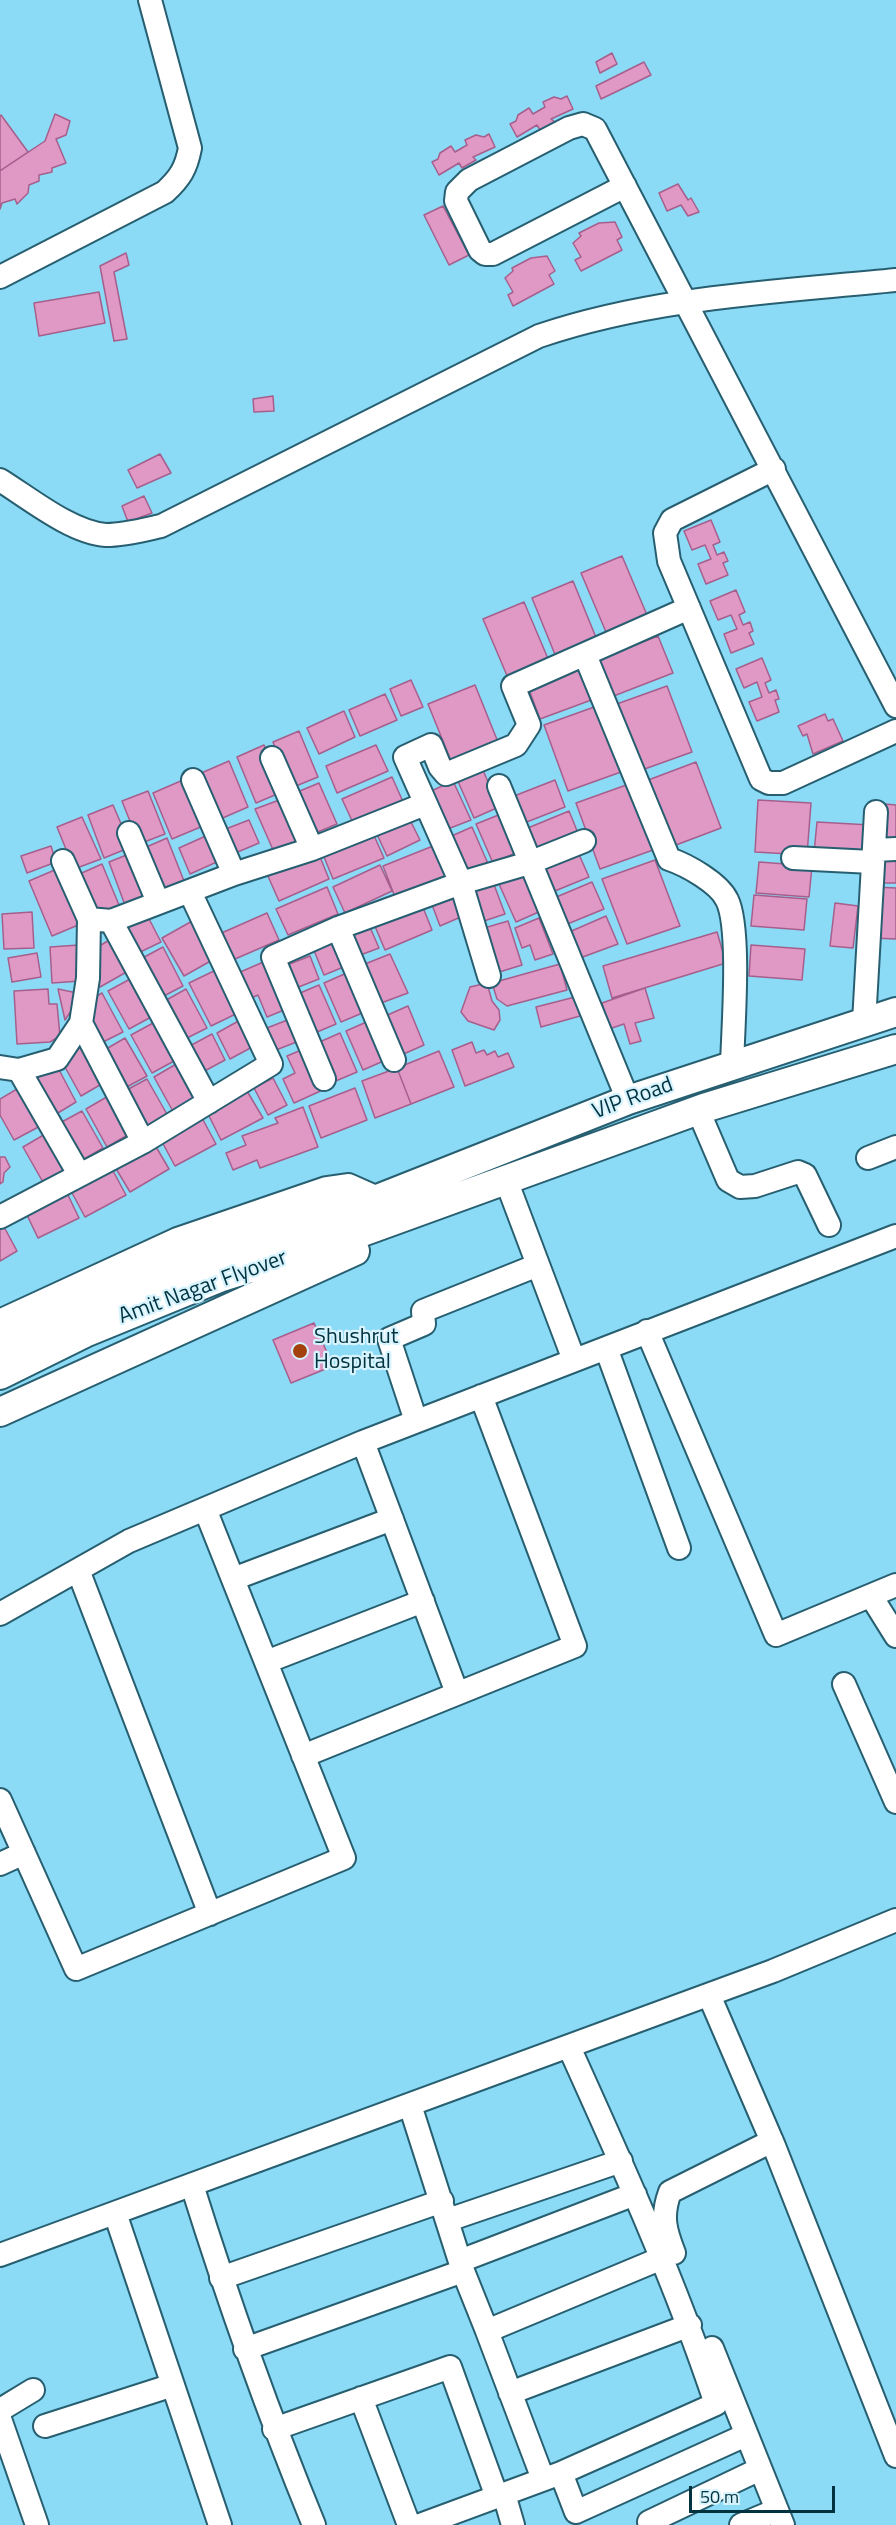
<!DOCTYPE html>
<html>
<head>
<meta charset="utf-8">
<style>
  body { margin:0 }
  #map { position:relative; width:896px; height:2525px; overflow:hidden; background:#8bdaf6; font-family:"Titillium Web",sans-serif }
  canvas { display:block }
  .scale { position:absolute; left:689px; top:2486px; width:146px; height:27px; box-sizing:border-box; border:3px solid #00323f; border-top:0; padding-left:8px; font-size:18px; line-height:21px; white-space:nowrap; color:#00323f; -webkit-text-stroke:4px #d7f3fe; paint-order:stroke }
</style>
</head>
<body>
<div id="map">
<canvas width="896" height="2525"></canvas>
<div class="scale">50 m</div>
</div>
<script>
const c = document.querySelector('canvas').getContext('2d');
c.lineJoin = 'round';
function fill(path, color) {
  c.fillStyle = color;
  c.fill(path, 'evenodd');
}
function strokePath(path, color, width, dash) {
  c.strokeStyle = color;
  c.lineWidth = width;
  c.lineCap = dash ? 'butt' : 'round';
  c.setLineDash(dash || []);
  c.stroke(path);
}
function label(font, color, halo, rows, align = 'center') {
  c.font = font + ' "Titillium Web",sans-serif';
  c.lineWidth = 4.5;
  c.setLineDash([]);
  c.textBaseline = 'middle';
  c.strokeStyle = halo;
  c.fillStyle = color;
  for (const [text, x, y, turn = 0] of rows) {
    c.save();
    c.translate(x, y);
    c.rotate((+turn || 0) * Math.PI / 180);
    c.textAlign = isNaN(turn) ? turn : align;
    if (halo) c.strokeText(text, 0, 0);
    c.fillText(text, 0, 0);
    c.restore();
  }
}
const building = new Path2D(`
  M612,53L617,64L600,73L596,62Z
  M644,62L651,75L601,99L596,86Z
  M567,96L573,109L551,119L555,122L540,130L537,125L517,137L510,124L516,121L518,115L529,108L533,114L545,107L543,102L554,97L561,99Z
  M55,114L70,121L66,135L56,139L66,163L52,168V172L39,175V181L29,185L28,193L17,204L15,199L2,203L0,209V171L45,141Z
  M1,115L28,152L0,171V116Z
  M489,134L495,147L473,157L476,160L462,168L459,163L439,175L432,162L438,159L440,153L451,146L455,152L467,145L465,140L476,135L484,137Z
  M678,184L688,200L691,198L699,212L688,216L681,205L667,211L659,193Z
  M443,206L469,255L449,265L424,215Z
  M615,222L622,237L617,240L622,250L581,271L575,260L581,257L573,243L581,236L579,233L599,223Z
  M126,253L129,265L114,272L127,339L114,341L100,266Z
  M547,256L555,271L549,275L554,284L513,306L508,295L513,292L505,278L513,271L512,268L531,258Z
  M99,292L105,323L39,336L34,303Z
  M273,396L274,411L254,412L253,399Z
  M160,454L171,473L137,488L128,470Z
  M144,496L152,513L128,522L122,506Z
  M711,520L720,542L713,545L717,555L724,552L728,561L723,563L728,575L706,584L698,564L711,559L705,545L692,550L684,531Z
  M622,556L647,615L606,632L581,573Z
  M573,581L597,640L556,657L532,598Z
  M736,590L745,612L739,615L743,625L750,622L753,631L749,633L754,644L731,653L724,634L737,629L731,615L718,620L710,601Z
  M524,602L549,661L508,678L483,619Z
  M658,636L673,673L611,697L596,660Z
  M762,658L771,680L765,683L769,693L776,690L779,699L775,700L779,712L757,721L749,702L762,697L757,682L744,688L736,669Z
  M582,667L594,699L540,719L528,687Z
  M411,680L423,707L401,716L390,689Z
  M475,685L500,747L453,766L428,704Z
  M667,686L692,752L639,771L614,705Z
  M385,694L397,720L360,736L349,710Z
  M597,706L621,772L568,791L544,725Z
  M344,711L355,737L319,754L307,728Z
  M825,714L828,721L833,719L843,741L813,754L807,734L803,736L798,726Z
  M299,731L318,777L291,788L273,742Z
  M264,745L282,792L256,803L237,757Z
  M376,745L388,771L337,793L326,766Z
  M229,761L248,807L218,820L199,774Z
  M696,762L721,828L668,848L643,782Z
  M482,768L499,807L474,818L457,779Z
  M392,777L404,804L354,825L342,799Z
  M183,780L203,826L172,839L153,793Z
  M555,780L565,807L519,825L509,798Z
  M453,781L471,820L445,830L429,792Z
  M319,783L337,824L313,834L295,793Z
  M629,784L653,850L600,869L576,803Z
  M148,791L165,834L139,844L122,801Z
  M282,799L300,842L274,852L255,809Z
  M758,800L811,803L807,855L755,852Z
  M885,804L896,805V838H884Z
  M113,805L131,847L104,858L88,815Z
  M569,811L580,838L534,857L523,830Z
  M501,814L518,852L493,863L476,824Z
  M408,816L420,840L387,856L375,830Z
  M82,817L101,859L74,869L57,827Z
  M249,820L259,843L233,854L223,830Z
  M817,822L870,825L866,855L814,853Z
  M472,827L489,866L464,877L447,838Z
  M372,831L384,858L333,879L322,852Z
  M208,835L219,861L190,874L179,848Z
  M167,838L184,881L159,891L142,849Z
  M438,844L450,874L395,897L383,866Z
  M51,846L56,862L27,873L21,856Z
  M577,850L589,877L550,893L539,866Z
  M134,852L152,894L125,905L109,862Z
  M318,852L329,879L279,901L267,874Z
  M879,855L896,856V883H877Z
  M655,860L680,926L627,944L602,879Z
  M759,862L812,866L809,897L756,893Z
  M102,864L119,905L92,916L75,876Z
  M380,865L392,891L345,913L333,887Z
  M57,869L83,923L52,936L29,881Z
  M525,873L541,911L516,922L499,884Z
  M493,882L505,914L481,922L469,890Z
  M592,882L604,909L565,925L554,898Z
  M327,887L338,914L288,935L276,909Z
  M876,887L896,888V939L873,938Z
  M454,893L463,916L440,926L431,902Z
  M754,895L807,899L804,930L751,926Z
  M835,903L858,906L853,948L830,946Z
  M422,905L432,930L385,950L374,924Z
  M32,912L34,948L4,949L2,914Z
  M267,913L279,940L228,962L217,935Z
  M147,915L161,942L134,955L121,929Z
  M606,916L618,944L580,958L567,933Z
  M539,918L553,954L535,960L530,945L522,948L515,928Z
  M194,920L216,958L184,976L162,938Z
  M508,921L522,965L496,973L481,929Z
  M369,925L379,948L355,957L346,934Z
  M717,932L726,963L612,998L603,966Z
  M111,939L130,970L100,987L89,969L91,951Z
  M335,939L346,966L324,975L313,948Z
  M79,945L81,981L52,983L50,947Z
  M751,945L805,949L802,980L749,976Z
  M163,947L183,986L158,999L137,961Z
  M37,953L41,977L12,982L8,958Z
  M390,954L408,993L381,1003L365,964Z
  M310,956L319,979L296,988L287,965Z
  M268,960L289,1008L267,1017L258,995L249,999L238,973Z
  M560,964L567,990L507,1006L497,999L492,983Z
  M220,968L242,1011L211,1026L189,983Z
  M349,972L367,1011L341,1022L324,983Z
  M132,978L153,1016L129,1029L108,991Z
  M487,983L492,1001L499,1010L500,1020L494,1030L468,1021L461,1012L470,987Z
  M319,985L336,1024L310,1035L293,996Z
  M645,988L654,1018L635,1023L641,1041L630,1044L624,1024L609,1029L602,1003Z
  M48,989L49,1004H57L60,1036L50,1042L17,1044L14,991Z
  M58,989L82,994L65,1020Z
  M186,989L207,1028L181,1041L161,1003Z
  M102,993L123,1032L99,1044L86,1019L92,999Z
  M575,997L580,1016L541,1027L536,1007Z
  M408,1006L424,1045L399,1056L383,1017Z
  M242,1019L256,1045L230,1059L217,1033Z
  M290,1019L299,1041L276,1050L267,1028Z
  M371,1020L388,1059L363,1070L346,1031Z
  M155,1022L176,1060L152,1073L131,1035Z
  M340,1033L357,1072L331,1083L315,1044Z
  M212,1034L225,1060L199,1074L186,1048Z
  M125,1038L147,1076L123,1089L101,1052Z
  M472,1042L476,1053L484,1050L487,1055L495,1051L498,1057L508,1053L514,1067L465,1086L452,1050Z
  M84,1044L105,1082L81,1096L60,1058Z
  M306,1048L325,1089L294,1103L283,1079L295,1073L287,1056Z
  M439,1051L454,1087L411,1104L397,1068Z
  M178,1063L199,1102L175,1115L154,1077Z
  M56,1064L76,1102L53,1116L31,1078Z
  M397,1068L411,1104L375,1118L362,1081Z
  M273,1078L287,1105L268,1115L254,1088Z
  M147,1079L168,1116L144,1130L123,1092Z
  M22,1086L44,1124L14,1140L0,1115V1099Z
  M355,1088L367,1120L321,1138L309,1106Z
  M247,1091L263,1118L221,1140L208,1114Z
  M110,1095L131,1133L107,1147L86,1109Z
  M303,1107L318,1147L260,1168L257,1160L233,1170L226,1153L246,1145L242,1136L278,1123L275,1118Z
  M82,1111L103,1148L79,1162L58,1124Z
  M202,1118L216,1144L175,1166L161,1140Z
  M47,1133L68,1171L44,1184L23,1147Z
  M155,1145L169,1169L130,1192L115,1167Z
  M0,1157H5L10,1167L4,1173L3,1182L0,1184Z
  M112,1169L126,1195L85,1217L71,1191Z
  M67,1193L79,1218L38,1238L26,1213Z
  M3,1225L17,1251L0,1261V1227Z
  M314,1323L333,1366L291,1383L273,1340Z`);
const minor = new Path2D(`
  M625,186L493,254H485L480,250L456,201L457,192L469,180L569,128L583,124L595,129L896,706
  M0,277L165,192C180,178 186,169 190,148L150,0
  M774,469L672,520L665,533L669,561L761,779L769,783H783L896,731
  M0,480C29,498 72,533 106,535C125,535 143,530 161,526L539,336C654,297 776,292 896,280
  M585,655L669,859C687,865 719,883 727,900C741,928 733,1029 732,1065
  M272,758L312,849
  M193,780L234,874
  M499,786L628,1100
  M129,833L158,902
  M874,850L896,849
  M793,858L872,862
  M63,861L89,919
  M111,921L209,1102
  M338,928L394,1060
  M489,976L461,883L405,757L431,745L440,767L446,774L516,745L529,725L513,686L689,608
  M864,1022L876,812
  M81,1023L143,1142
  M0,1067L19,1070L57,1059L81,1023L88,978L89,919L111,921L234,874L312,849L425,804
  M19,1070L79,1174
  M324,1079L273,957L338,928L461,883L529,863L584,841
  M698,1110L728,1180L740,1187L755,1186L798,1172L805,1175L829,1225
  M868,1158L896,1147
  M506,1180L574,1360
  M0,1217L143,1142L271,1064L190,892
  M647,1331L776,1635L896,1585
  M606,1348L679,1548
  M416,1421L389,1339L424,1324L423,1311L538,1265
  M363,1442L457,1693
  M78,1570L210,1914
  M233,1579L392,1519
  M871,1596L896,1636
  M0,1614L129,1541L363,1442L896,1236
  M266,1662L423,1601
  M844,1684L896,1802
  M303,1756L575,1646L481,1396
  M0,1800L76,1969L344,1858L205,1509
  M0,1864L24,1853
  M709,1995L774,2146L896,2456
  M410,2105L463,2271L487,2331
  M192,2185C228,2300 268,2413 314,2525
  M115,2213L220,2525
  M448,2220L621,2161
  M674,2253C665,2230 661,2216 670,2192L772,2141
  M0,2255L773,1971L896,1920
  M460,2261L635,2194
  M221,2278L442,2201
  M712,2348L783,2525
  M245,2349L463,2271
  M510,2393L690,2325
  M361,2398L409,2525
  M0,2410L33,2390
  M0,2419L37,2525
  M45,2426L173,2385
  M274,2429L450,2367L497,2497
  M561,2473L576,2512L746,2435
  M543,2479L487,2331L662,2258
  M504,2494L513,2525
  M649,2522L760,2469
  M420,2525L561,2473L716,2404C675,2281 622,2164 569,2047
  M741,2525L777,2510`);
const major = new Path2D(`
  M0,1324L178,1242L327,1191L348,1188L375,1200
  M0,1352L83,1311L204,1260L375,1200L628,1100L896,1012
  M0,1375L87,1332L219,1278L340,1240L704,1108L896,1049
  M0,1412L355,1251`);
const markers = [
  [300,1351,8,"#a4400b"]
];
const streetNames = [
  ["VIP Road",633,1099,-20],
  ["Amit Nagar Flyover",203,1288,-20]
];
const poiNames = [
  ["Shushrut",314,1338],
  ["Hospital",314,1363]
];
fill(building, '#e098c4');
strokePath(building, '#a65f8c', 1.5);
strokePath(minor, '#275f71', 26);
strokePath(major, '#275f71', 32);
strokePath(minor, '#fff', 22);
strokePath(major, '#fff', 28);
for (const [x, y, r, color] of markers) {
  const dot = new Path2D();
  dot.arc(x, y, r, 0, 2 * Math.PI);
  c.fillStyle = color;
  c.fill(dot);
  strokePath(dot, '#d7f3fe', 2);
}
label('22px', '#00323f', '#d7f3fe', streetNames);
label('22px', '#00323f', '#d7f3fe', poiNames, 'left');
</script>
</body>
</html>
